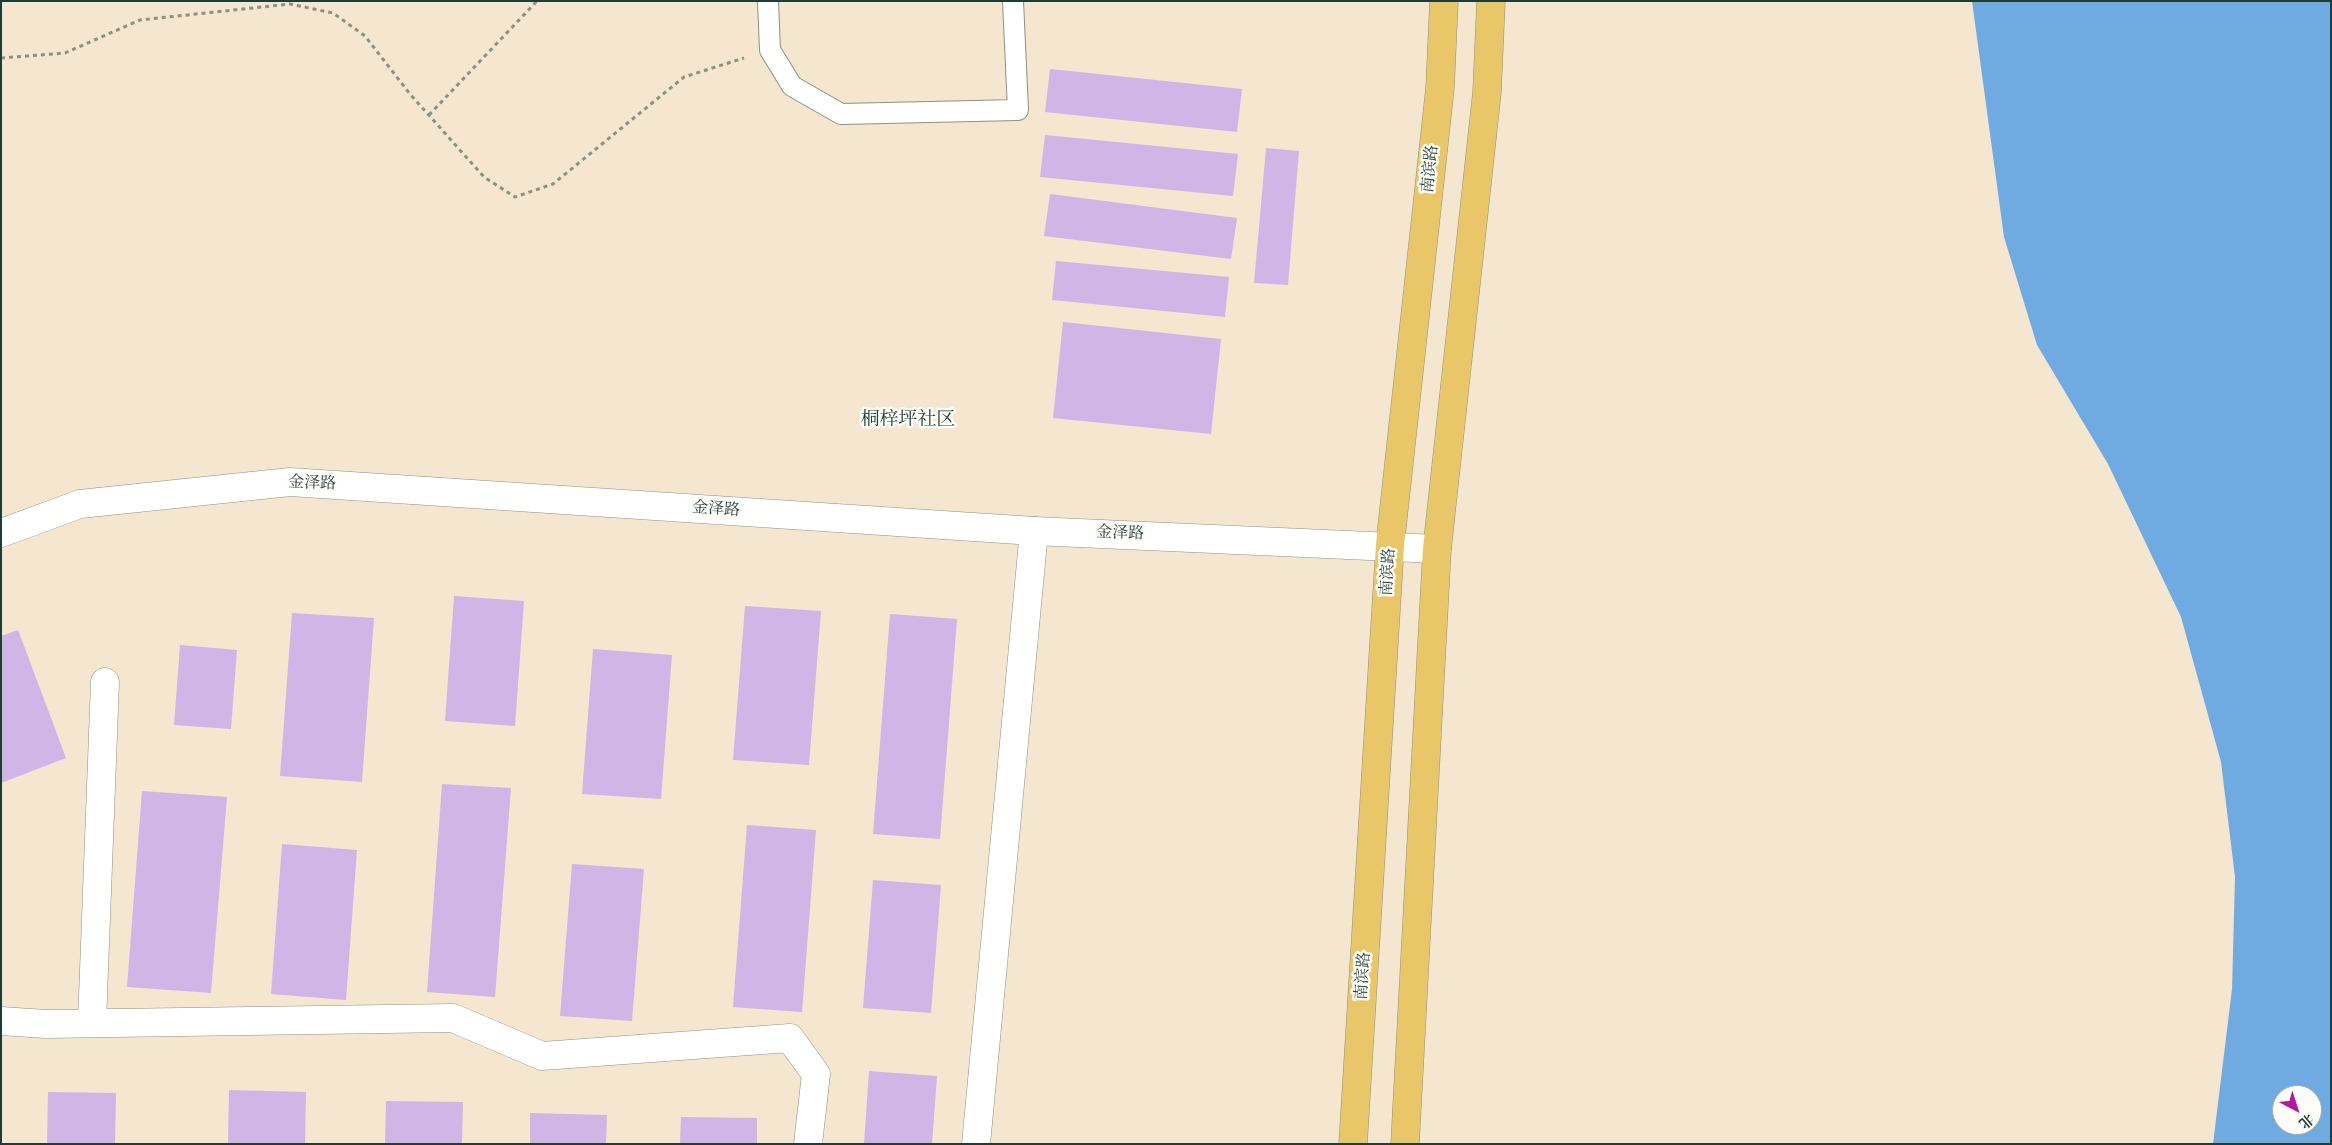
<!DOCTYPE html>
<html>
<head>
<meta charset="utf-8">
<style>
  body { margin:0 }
  #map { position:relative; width:2332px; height:1145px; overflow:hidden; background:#f5e6d0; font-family:"IM FELL Double Pica","Noto Serif SC",serif }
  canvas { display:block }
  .frame { position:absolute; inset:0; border:2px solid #1f3d34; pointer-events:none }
  .north { position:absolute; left:2272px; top:1085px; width:50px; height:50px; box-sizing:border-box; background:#fdfcf7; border:1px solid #a4b0a9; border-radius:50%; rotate:140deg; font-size:14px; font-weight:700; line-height:20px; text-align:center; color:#1f3d34 }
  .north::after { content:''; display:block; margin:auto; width:18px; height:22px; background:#b5179e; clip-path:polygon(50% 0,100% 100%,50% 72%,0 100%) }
</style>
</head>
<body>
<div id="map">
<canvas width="2332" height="1145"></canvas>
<div class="frame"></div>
<div class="north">北</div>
</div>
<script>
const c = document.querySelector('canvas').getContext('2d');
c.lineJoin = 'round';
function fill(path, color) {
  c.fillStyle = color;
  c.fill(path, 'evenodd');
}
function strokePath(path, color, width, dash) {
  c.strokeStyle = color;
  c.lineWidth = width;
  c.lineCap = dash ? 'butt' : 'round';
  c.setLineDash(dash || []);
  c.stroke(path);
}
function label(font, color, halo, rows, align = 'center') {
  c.font = font + ' "IM FELL Double Pica","Noto Serif SC",serif';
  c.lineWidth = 5;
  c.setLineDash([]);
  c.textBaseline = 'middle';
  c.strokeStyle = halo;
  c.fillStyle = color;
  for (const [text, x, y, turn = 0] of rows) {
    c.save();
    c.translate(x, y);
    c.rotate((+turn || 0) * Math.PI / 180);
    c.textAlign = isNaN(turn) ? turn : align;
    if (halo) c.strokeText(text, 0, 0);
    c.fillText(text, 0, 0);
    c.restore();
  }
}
const water = new Path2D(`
  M1972,1H2331V1144H2213L2232,989L2235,877L2221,762L2181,617L2108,464L2037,345L2004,237ZM2282,1095H2312V1125H2282Z`);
const building = new Path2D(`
  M1050,69L1242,89L1237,132L1045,112Z
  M1045,135L1238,154L1233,196L1040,177Z
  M1266,148L1299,151L1288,285L1254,283Z
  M1050,194L1237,218L1231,259L1044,236Z
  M1056,261L1229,277L1225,317L1052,300Z
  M1063,322L1221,339L1211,434L1053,418Z
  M454,596L524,601L515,726L445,721Z
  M745,606L821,611L809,765L733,760Z
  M292,613L374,618L362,782L280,776Z
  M890,614L957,619L940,839L873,834Z
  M18,630L66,758L1,783V636Z
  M180,645L237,650L231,729L174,725Z
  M593,649L672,655L661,799L582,794Z
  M442,784L511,788L495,997L427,992Z
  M142,791L227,797L211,993L127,987Z
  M747,825L816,830L802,1012L733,1007Z
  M282,844L357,850L346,1000L271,994Z
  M572,864L644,869L632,1021L560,1016Z
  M873,880L941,885L931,1013L863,1008Z
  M869,1071L937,1076L932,1144H864Z
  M229,1090L306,1092L305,1144H228Z
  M48,1092L116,1093L115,1144H47Z
  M386,1101L463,1102L462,1144H385Z
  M530,1113L607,1115L606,1144H530Z
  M681,1117L757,1118V1144H680Z`);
const path = new Path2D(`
  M1,58L65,53L140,20L290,4L333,13L365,36L410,94L484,177L515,197L553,184L684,77L744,58
  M429,115L537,1`);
const service = new Path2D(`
  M768,1L770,50L792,86L841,114L1018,110L1013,1`);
const minor = new Path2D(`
  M1,1021L46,1024L453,1018L542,1056L790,1038L816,1074L808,1144
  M92,1023L105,682
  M976,1144L1034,531`);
const tertiary = new Path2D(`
  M1,533L80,504L290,482L1034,531L1437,549`);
const primary = new Path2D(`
  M1353,1144L1390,545L1440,88L1444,1
  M1405,1144L1437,549L1487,92L1491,1`);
const streetNames = [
  ["南滨路",1431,169,-84],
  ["金泽路",312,484,2],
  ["金泽路",716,510,4],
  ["金泽路",1120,534,2],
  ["南滨路",1389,572,-86],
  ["南滨路",1364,976,-86]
];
const quarterNames = [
  ["桐梓坪社区",908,421]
];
fill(water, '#6fabe0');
fill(building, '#d0b5e6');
strokePath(service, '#8a9282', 22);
strokePath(minor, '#8a9282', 29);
strokePath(tertiary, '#8a9282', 29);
strokePath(primary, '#8a9282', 29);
strokePath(path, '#8a9282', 3, [4, 4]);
strokePath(service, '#fff', 20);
strokePath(minor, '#fff', 28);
strokePath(tertiary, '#fff', 28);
strokePath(primary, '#e9c769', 28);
label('16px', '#1f3d34', '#fdfcf7', streetNames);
label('19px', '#1f3d34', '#fdfcf7', quarterNames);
</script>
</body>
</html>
